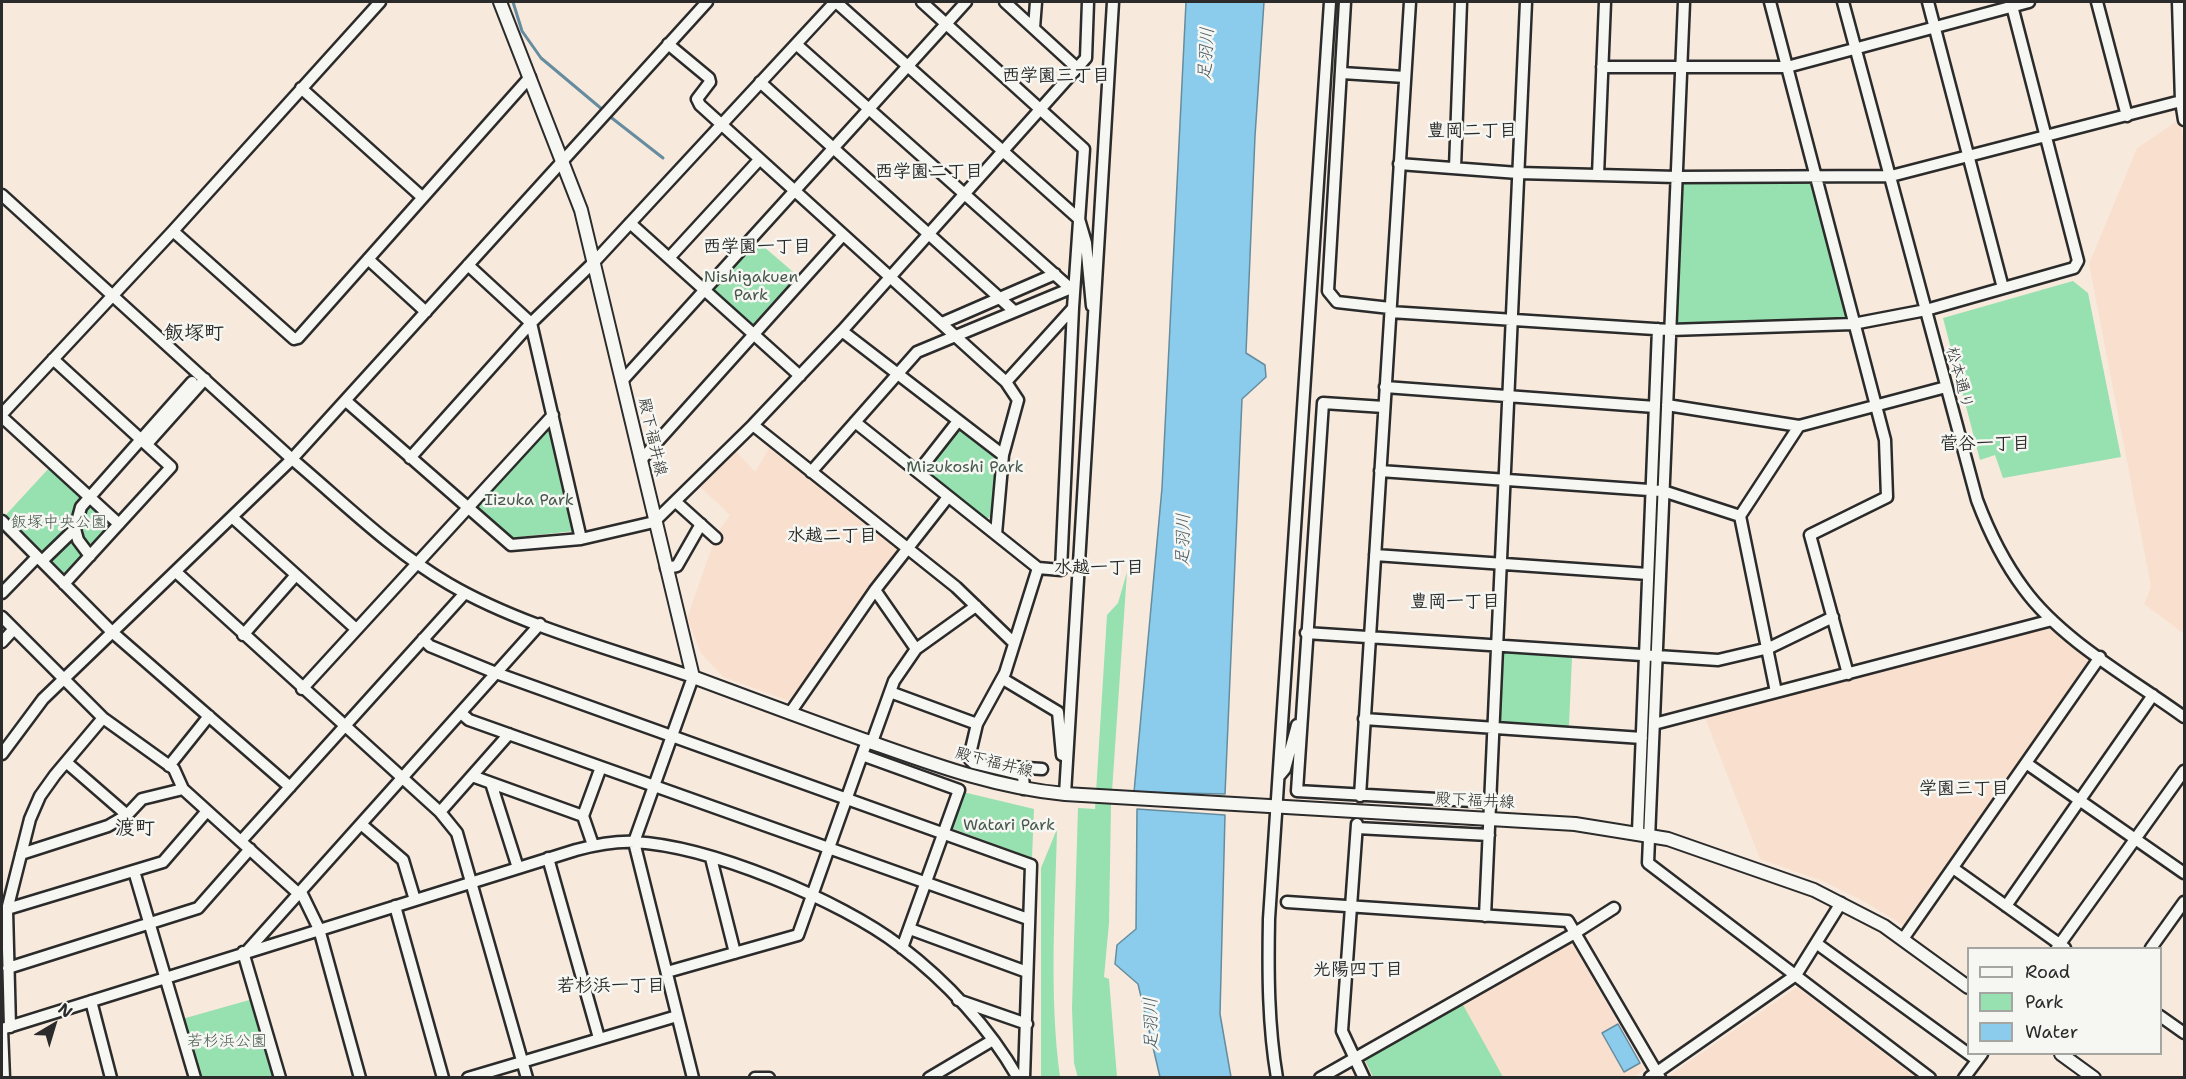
<!DOCTYPE html>
<html>
<head>
<meta charset="utf-8">
<style>
  body { margin:0 }
  #map { position:relative; width:2186px; height:1079px; overflow:hidden; background:#f8e9dd; font-family:"Shantell Sans",sans-serif }
  canvas { display:block }
  .frame { position:absolute; inset:0; border:3px solid #2b2b2b; pointer-events:none }
  .legend { position:absolute; left:1967px; top:947px; width:195px; height:108px; box-sizing:border-box; background:#f6f6f2; border:2px solid #a5a5a2; margin:0; padding:8px 10px; list-style:none; font-size:18px; color:#2b2b2b }
  .legend li { display:flex; align-items:center; gap:12px; height:30px }
  .legend b { width:30px; border:2px solid #a5a5a2 }
  .north { position:absolute; left:24px; top:995px; width:60px; height:60px; -webkit-text-stroke:4px #f6f6f2; paint-order:stroke; rotate:38deg; font-size:16px; font-weight:700; line-height:24px; text-align:center; color:#2b2b2b }
  .north::after { content:''; display:block; margin:auto; width:21px; height:27px; background:#2b2b2b; clip-path:polygon(50% 0,100% 100%,50% 72%,0 100%) }
</style>
</head>
<body>
<div id="map">
<canvas width="2186" height="1079"></canvas>
<div class="frame"></div>
<ul class="legend">
<li><b style="height:8px;background:#f6f6f2"></b>Road</li>
<li><b style="height:16px;background:#97e0af"></b>Park</li>
<li><b style="height:16px;background:#8bccec"></b>Water</li>
</ul>
<div class="north">N</div>
</div>
<script>
const c = document.querySelector('canvas').getContext('2d');
c.lineJoin = 'round';
function fill(path, color) {
  c.fillStyle = color;
  c.fill(path, 'evenodd');
}
function strokePath(path, color, width, dash) {
  c.strokeStyle = color;
  c.lineWidth = width;
  c.lineCap = dash ? 'butt' : 'round';
  c.setLineDash(dash || []);
  c.stroke(path);
}
function label(font, color, halo, rows, align = 'center') {
  c.font = font + ' "Shantell Sans","Klee One",sans-serif';
  c.lineWidth = 5;
  c.setLineDash([]);
  c.textBaseline = 'middle';
  c.strokeStyle = halo;
  c.fillStyle = color;
  for (const [text, x, y, turn = 0] of rows) {
    c.save();
    c.translate(x, y);
    c.rotate((+turn || 0) * Math.PI / 180);
    c.textAlign = isNaN(turn) ? turn : align;
    if (halo) c.strokeText(text, 0, 0);
    c.fillText(text, 0, 0);
    c.restore();
  }
}
const built = new Path2D(`
  M2180,119L2184,147V634L2144,604L2151,587L2089,264L2137,148Z
  M771,445L900,546V552L794,699L789,701L723,677L701,653L687,618L717,533L730,515L699,486L734,449L755,472Z
  M2043,628H2049L2090,661L1905,926L1865,902L1825,882L1760,859L1705,718L1707,713Z
  M1571,940L1644,1070L1631,1078H1370L1361,1059Z
  M1797,987L1915,1077H1670L1671,1074Z`);
const green = new Path2D(`
  M1816,178L1853,324L1671,325L1677,182Z
  M756,240L799,277L751,327L710,290Z
  M2073,281L2088,293L2121,457L2003,478L1995,455L1980,460L1943,318Z
  M548,427L574,531L510,538L475,508Z
  M958,427L997,457L991,517L984,519L923,471Z
  M50,467L114,525L65,578L3,518Z
  M1127,572L1111,806L1109,923L1104,977L1109,979L1117,1077L1078,1078L1074,1063L1072,1008L1078,808L1095,809L1107,615L1118,603Z
  M1505,651L1568,655L1572,658L1569,725L1566,729L1503,725L1500,722L1502,653Z
  M963,792L1034,809L1032,858L951,828Z
  M1057,829C1055,912 1049,995 1060,1077H1041V868Z
  M253,999L274,1077H198L182,1019Z
  M1462,1003L1503,1077H1373L1364,1058Z`);
const water = new Path2D(`
  M1186,2H1264L1255,136L1246,353L1265,365L1266,377L1242,399L1225,794L1134,792L1162,488Z
  M1137,809L1225,815L1220,1014L1231,1077H1160L1138,984L1115,964L1117,945L1136,929Z
  M1618,1024L1640,1063L1624,1072L1602,1033Z`);
const stream = new Path2D(`
  M513,2L522,31L541,58L603,110
  M608,115L663,158`);
const minor = new Path2D(`
  M836,2L1079,219L1086,243L1092,306
  M1005,2L1077,68
  M1345,2L1328,291L1337,302L1390,308
  M1684,2L1648,863L1930,1078
  M1770,2L1885,440L1887,497L1810,535L1848,674
  M1843,2L1977,500C1989,532 2003,561 2024,589C2062,641 2132,679 2184,717
  M1928,2L2003,288
  M2097,2L2127,116
  M2178,2L2181,101L2184,120
  M1034,28L1036,2
  M668,44L709,78L710,82L697,99L700,105L1006,382L1073,308L1084,149L922,2
  M796,44L1070,288
  M1602,67H1787L2029,2
  M1342,73L1405,77
  M760,82L1014,311
  M301,88L422,197
  M1399,164L1518,173L1677,177L1891,176L2181,101
  M1455,168L1461,2
  M1598,175L1605,2
  M2,195L292,459L707,2
  M630,223L800,376
  M173,231L294,339L298,338L530,77
  M669,258L759,160
  M368,259L426,312
  M468,265L531,323L581,539
  M1390,312L1670,330L1853,324L1926,310L2074,268L2078,261L2011,2
  M942,323L1055,274
  M842,331L1003,455
  M53,359L171,467L64,584
  M622,381L966,2
  M1385,387L1655,407
  M346,401L511,545L581,539L654,522L753,425L842,331L1086,58L1088,2
  M1667,405L1799,426L1946,387
  M1384,407L1323,403L1297,791L1490,802
  M2,414L173,231L380,2
  M2,417L119,524
  M855,422L1038,568L1061,570L1073,308
  M753,425L956,587L1014,643
  M147,444L205,379
  M410,458L531,323L595,261L835,2
  M641,460L843,235
  M1380,471L1663,491L1740,516
  M811,472L917,352L1074,287
  M918,472L958,421
  M676,502L716,538
  M232,517L356,629
  M2,521L112,632L290,787
  M75,529L78,540L90,556
  M996,534L1003,455L1018,400L1006,382
  M1375,555L1648,574
  M42,561L75,529L81,507L192,382
  M666,568L677,566L701,524
  M176,572L440,812L457,833L527,1078
  M875,590L916,649
  M2,593L37,557
  M2,617L103,718L174,769L183,789L299,894
  M1306,633L1718,660L1769,648L1833,617
  M243,635L296,575
  M423,639L430,646L496,673L1031,865L1024,1078
  M2,642L14,629
  M1003,679L1058,712L1062,755
  M302,689L553,415
  M890,692L977,724
  M1776,692L1740,516L1799,426
  M461,713L469,720L1028,919
  M790,713L875,590L948,497
  M1364,719L1642,738
  M1654,724L2052,620
  M872,742L894,681L916,649L976,606
  M2,754L43,699L292,459C343,502 392,551 449,584C521,626 615,650 693,677L634,842L693,1078
  M862,755L959,790L902,948
  M66,762L127,815
  M2026,763L2184,873
  M169,766L209,716
  M1013,767L1042,769
  M1280,775L1285,769L1297,725
  M472,776L583,816
  M491,783L518,868
  M1024,789L1023,775L973,763L969,758L977,724L1005,673L1038,568
  M1065,794L1113,2
  M1360,796L1410,2
  M440,812L509,734
  M361,824L403,860L415,900
  M1357,824L1342,1031L1364,1078
  M1357,828L1489,835
  M1638,832L1658,329
  M241,841L465,593
  M593,845L583,816L601,767
  M21,854L108,826L127,815L142,799L183,789
  M548,858L599,1038
  M711,858L735,953
  M1953,868L2065,948
  M134,871L195,1078
  M301,892L319,929L360,1078
  M1287,902L1568,921L1660,1078
  M395,906L443,1078
  M2006,906L2153,695
  M4,910L163,862L207,811
  M1485,916L1526,2
  M910,929L1027,972
  M1903,939L2100,657
  M1816,943L1977,1060
  M2057,948L2184,771
  M2151,948L2184,902
  M248,950L540,624
  M243,952L280,1078
  M8,968L198,908L250,849
  M667,972L798,935L867,741
  M958,1000L1027,1024
  M91,1001L111,1078
  M2160,1016L2184,1033
  M10,1027L7,910L30,819L40,796L55,775L103,718
  M2,1029L576,850C595,845 614,841 634,842C710,846 840,900 900,946C946,981 989,1027 1018,1078
  M2,1029L4,1078
  M1650,1077L1796,975L1841,903
  M468,1078L677,1016
  M755,1078H769
  M929,1078L993,1040
  M1277,1078C1268,1025 1268,972 1269,919L1330,2
  M1320,1078L1575,933L1614,908
  M1964,1078L1982,1054`);
const major = new Path2D(`
  M500,2L581,210L693,677C752,699 811,721 870,742C935,765 997,788 1065,794L1575,824L1668,839L1814,890L1884,926L1968,987
  M2061,1054L2094,1078`);
const parkNames = [
  ["Nishigakuen",751,278],
  ["Park",751,296],
  ["Mizukoshi Park",965,468],
  ["Iizuka Park",529,501],
  ["飯塚中央公園",59,523],
  ["Watari Park",1009,826],
  ["若杉浜公園",227,1042]
];
const streetNames = [
  ["松本通り",1959,378,75],
  ["殿下福井線",652,437,77],
  ["殿下福井線",994,763,14],
  ["殿下福井線",1475,801,3]
];
const waterNames = [
  ["足羽川",1207,54,-87],
  ["足羽川",1184,540,-89],
  ["足羽川",1152,1024,-91]
];
const neighbourhoodNames = [
  ["西学園三丁目",1056,76],
  ["豊岡二丁目",1472,131],
  ["西学園二丁目",929,172],
  ["西学園一丁目",757,247],
  ["菅谷一丁目",1985,444],
  ["水越二丁目",832,536],
  ["水越一丁目",1099,568],
  ["豊岡一丁目",1455,602],
  ["学園三丁目",1964,789],
  ["光陽四丁目",1358,970],
  ["若杉浜一丁目",611,986]
];
const quarterNames = [
  ["飯塚町",194,334],
  ["渡町",135,829]
];
fill(built, '#f9e0ce');
fill(green, '#97e0af');
fill(water, '#8bccec');
strokePath(water, '#658c9f', 1.5);
strokePath(stream, '#658c9f', 3);
strokePath(minor, '#2b2b2b', 15);
strokePath(major, '#2b2b2b', 16);
strokePath(minor, '#f6f6f2', 10);
strokePath(major, '#f6f6f2', 12);
label('16px', '#46584c', '#f6f6f2', parkNames);
label('16px', '#2b2b2b', '#f6f6f2', streetNames);
label('italic 18px', '#485b65', '#f6f6f2', waterNames);
label('bold 18px', '#2b2b2b', '#f6f6f2', neighbourhoodNames);
label('bold 20px', '#2b2b2b', '#f6f6f2', quarterNames);
</script>
</body>
</html>
